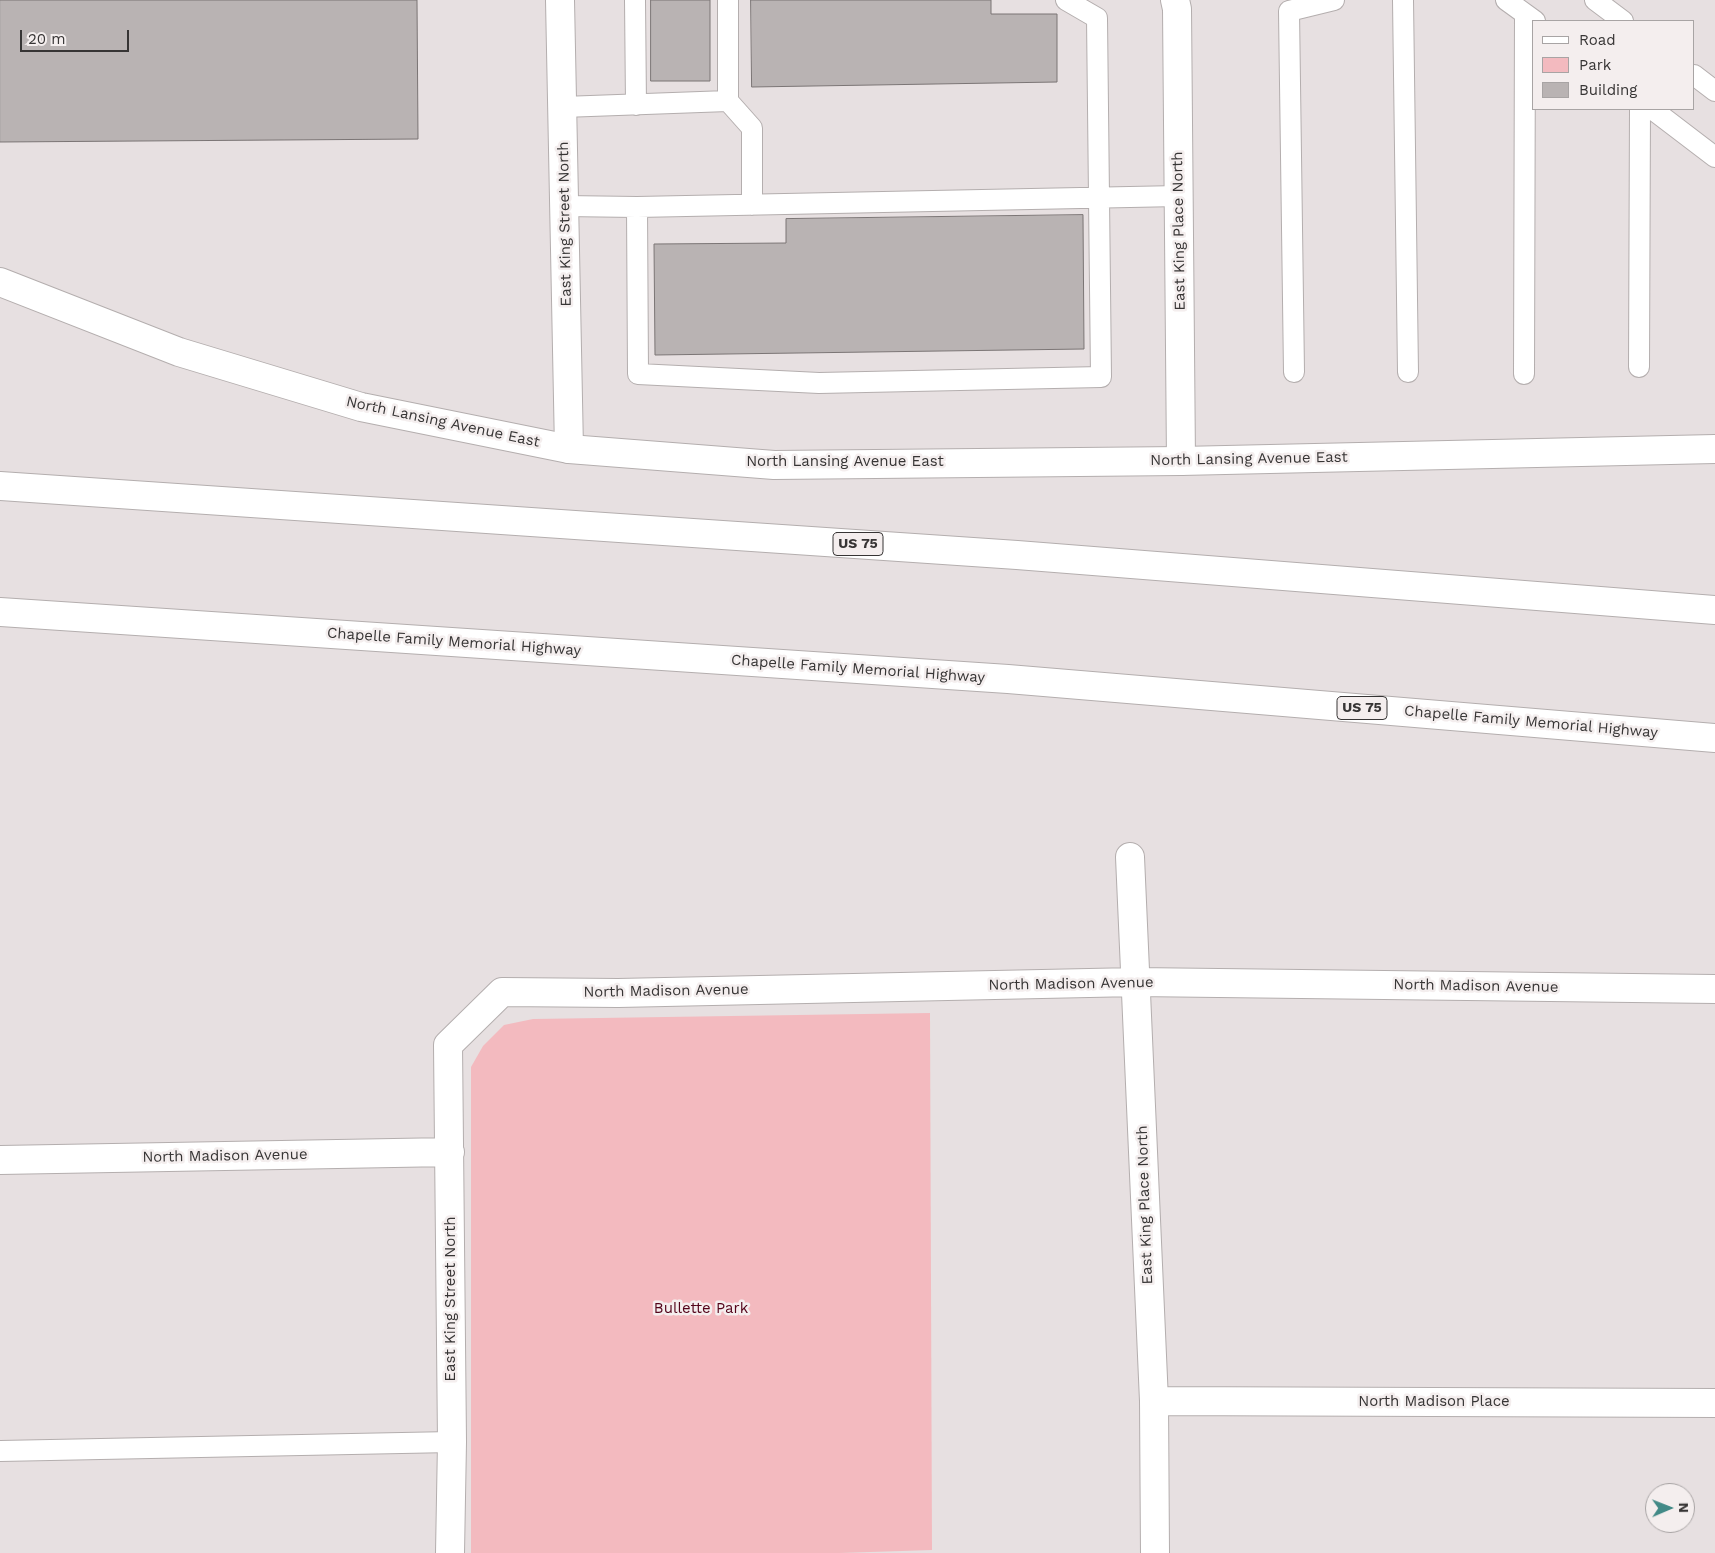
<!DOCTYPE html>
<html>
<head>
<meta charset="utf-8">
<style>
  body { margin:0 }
  #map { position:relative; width:1715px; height:1553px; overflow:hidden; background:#e7e0e1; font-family:"Work Sans",sans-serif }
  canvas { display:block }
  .legend { position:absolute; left:1532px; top:20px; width:162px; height:90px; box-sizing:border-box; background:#f4eeee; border:1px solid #a8a4a4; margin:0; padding:6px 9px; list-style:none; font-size:15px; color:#373535 }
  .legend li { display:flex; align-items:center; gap:10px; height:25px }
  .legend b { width:25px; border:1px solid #a8a4a4 }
  .north { position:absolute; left:1645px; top:1483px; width:50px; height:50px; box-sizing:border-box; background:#f4eeee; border:1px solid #a8a4a4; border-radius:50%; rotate:89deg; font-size:14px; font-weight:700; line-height:20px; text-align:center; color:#373535 }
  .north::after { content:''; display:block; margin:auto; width:18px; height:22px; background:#428a87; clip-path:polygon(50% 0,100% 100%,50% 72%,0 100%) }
  .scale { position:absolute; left:20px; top:30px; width:109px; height:22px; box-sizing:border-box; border:2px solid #373535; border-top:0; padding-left:6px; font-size:15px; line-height:18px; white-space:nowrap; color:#373535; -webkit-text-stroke:4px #f4eeee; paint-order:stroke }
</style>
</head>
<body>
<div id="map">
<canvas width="1715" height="1553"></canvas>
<ul class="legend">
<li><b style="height:6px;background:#fff"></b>Road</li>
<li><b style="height:14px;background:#f3babf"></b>Park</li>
<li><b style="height:14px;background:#b9b3b3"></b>Building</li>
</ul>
<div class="north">N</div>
<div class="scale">20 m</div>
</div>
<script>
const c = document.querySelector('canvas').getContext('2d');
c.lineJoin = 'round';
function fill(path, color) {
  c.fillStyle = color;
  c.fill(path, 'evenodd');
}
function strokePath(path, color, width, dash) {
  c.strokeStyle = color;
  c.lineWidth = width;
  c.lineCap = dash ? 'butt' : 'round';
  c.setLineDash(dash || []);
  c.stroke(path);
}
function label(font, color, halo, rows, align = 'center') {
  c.font = font + ' "Work Sans",sans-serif';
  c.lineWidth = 5;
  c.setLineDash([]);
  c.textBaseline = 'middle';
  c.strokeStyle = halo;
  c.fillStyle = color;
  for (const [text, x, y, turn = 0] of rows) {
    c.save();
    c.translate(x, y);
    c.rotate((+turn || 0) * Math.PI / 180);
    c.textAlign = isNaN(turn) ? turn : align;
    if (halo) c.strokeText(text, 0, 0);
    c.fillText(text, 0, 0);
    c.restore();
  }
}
const green = new Path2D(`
  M930,1013L932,1550L840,1553H471V1067L483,1046L504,1025L533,1019Z`);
const building = new Path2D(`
  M0,0H417L418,139L0,142Z
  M651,0H710V81H651Z
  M751,0H991V14H1057V82L752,87Z
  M1083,215L1084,349L655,355L654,244L786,243V219Z`);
const service = new Path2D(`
  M635,0L636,105
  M728,0V101L752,128V205
  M1403,0L1408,372
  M1506,0L1535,21
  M1595,0L1623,21
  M1694,75L1715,91
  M563,107L728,101
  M1652,109L1715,157
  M564,206L637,207L1179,196
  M637,207L638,374L819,383L1101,377L1097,18L1066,0
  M1639,367L1640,109
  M1294,372L1289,11L1334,0
  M1524,374L1525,14
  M0,1451L452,1442`);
const minor = new Path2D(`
  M560,0L569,449
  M1175,0L1177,9L1181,461
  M1130,857L1154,1401L1155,1553
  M0,1160L450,1152
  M1154,1401L1715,1403
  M450,1553L452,1442L448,1045L502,992L618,993L1136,982L1715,989`);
const tertiary = new Path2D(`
  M0,282L179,352L361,407L569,449L774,465L1181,461L1715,449`);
const motorway = new Path2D(`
  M0,486L1017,555L1715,610
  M0,612L1008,679L1715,738`);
const shields = [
  [858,544,50],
  [1362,708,50]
];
const shieldNames = [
  ["US 75",858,544],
  ["US 75",1362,708]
];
const streetNames = [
  ["East King Street North",565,224,-91],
  ["East King Place North",1179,231,-91],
  ["North Lansing Avenue East",443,422,12],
  ["North Lansing Avenue East",1249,459,-1],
  ["North Lansing Avenue East",845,462],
  ["Chapelle Family Memorial Highway",454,642,4],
  ["Chapelle Family Memorial Highway",858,669,4],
  ["Chapelle Family Memorial Highway",1531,722,5],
  ["North Madison Avenue",1071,984,-1],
  ["North Madison Avenue",1476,986,1],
  ["North Madison Avenue",666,991,-1],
  ["North Madison Avenue",225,1156,-1],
  ["East King Place North",1145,1205,-92],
  ["East King Street North",451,1299,-90],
  ["North Madison Place",1434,1402]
];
const parkNames = [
  ["Bullette Park",701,1309]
];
fill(green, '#f3babf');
fill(building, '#b9b3b3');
strokePath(building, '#7b7575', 1);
strokePath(service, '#b4aeae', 22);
strokePath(minor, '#b4aeae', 30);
strokePath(tertiary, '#b4aeae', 30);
strokePath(motorway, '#b4aeae', 30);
strokePath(service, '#fff', 20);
strokePath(minor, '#fff', 28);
strokePath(tertiary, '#fff', 28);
strokePath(motorway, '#fff', 28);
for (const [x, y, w] of shields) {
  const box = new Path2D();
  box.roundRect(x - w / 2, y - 11.5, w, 23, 4);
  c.fillStyle = '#f4eeee';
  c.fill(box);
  strokePath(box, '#373535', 1);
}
label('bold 14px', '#373535', null, shieldNames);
label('15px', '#373535', '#f4eeee', streetNames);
label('15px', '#53041a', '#f4eeee', parkNames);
</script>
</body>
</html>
